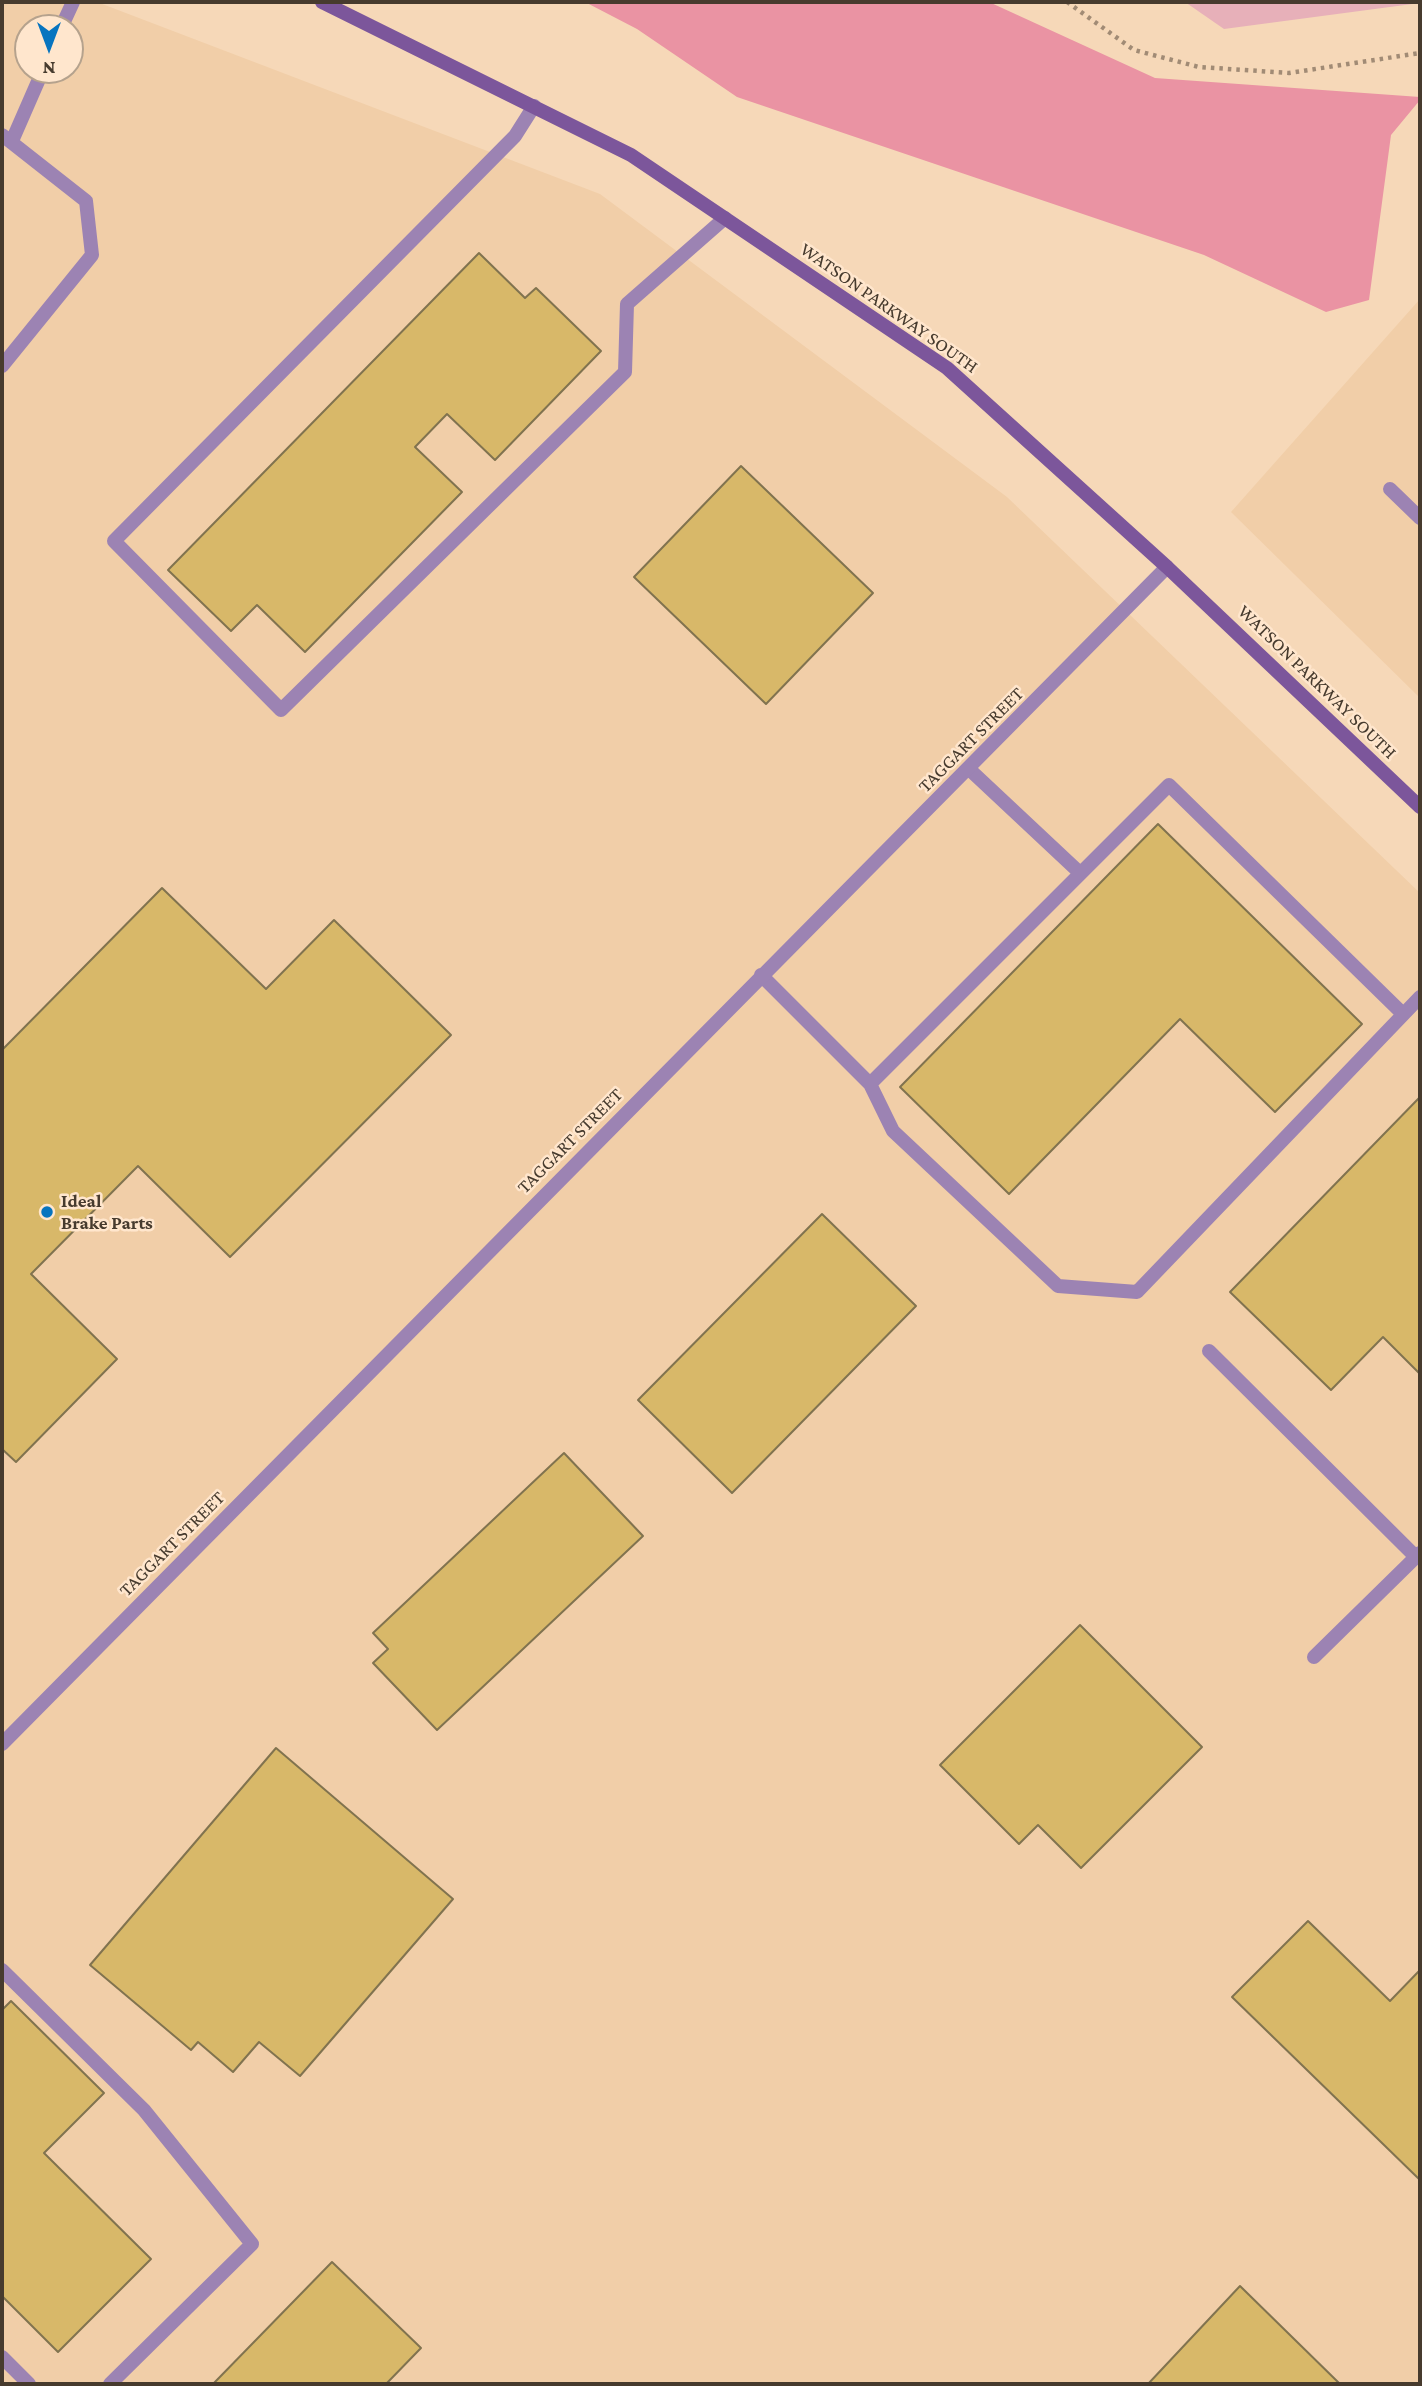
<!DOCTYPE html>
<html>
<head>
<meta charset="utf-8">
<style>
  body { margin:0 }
  #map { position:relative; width:1422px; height:2386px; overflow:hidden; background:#f6d8b8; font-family:"Crimson Pro",serif }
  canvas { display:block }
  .frame { position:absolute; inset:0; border:4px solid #473b2e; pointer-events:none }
  .north { position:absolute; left:14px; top:14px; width:70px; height:70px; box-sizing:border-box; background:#ffe6cd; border:2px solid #b5a28d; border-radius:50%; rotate:180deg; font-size:19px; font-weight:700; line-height:28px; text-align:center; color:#473b2e }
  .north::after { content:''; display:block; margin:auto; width:24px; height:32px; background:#0774bf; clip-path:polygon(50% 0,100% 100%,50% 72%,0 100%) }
</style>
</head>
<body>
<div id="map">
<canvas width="1422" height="2386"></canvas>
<div class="frame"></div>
<div class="north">N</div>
</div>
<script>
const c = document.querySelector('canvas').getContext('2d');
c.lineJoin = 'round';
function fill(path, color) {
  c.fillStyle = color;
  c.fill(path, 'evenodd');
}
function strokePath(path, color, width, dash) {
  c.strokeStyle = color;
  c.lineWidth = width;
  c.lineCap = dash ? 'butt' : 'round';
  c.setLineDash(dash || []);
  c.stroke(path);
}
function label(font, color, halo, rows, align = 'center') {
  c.font = font + ' "Crimson Pro",serif';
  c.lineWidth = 5;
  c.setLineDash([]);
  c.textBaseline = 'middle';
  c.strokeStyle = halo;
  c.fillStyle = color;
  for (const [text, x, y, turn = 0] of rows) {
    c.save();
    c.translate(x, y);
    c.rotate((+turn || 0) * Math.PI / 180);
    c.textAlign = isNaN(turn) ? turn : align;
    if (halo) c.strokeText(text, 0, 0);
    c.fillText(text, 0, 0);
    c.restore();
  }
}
const built = new Path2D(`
  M2,2H97L600,194L1007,497L1420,893V2384H2ZM28,28H70V70H28Z
  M1420,299V698L1231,512Z`);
const green = new Path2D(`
  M1185,2H1420V3L1224,29Z`);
const forest = new Path2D(`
  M585,2H989L1155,78L1420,97V100L1391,135L1369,300L1326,312L1204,255L737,97L637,29Z`);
const building = new Path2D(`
  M479,253L525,298L536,288L601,351L495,460L447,414L415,447L462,492L305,652L257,605L231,631L168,570Z
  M741,466L873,593L766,704L634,577Z
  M1158,824L1362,1024L1275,1112L1180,1019L1009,1194L900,1087Z
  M162,888L266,989L334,920L451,1035L230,1257L138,1166L31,1274L117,1359L16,1462L2,1449V1050Z
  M1420,1097V1374L1383,1337L1331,1390L1230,1292Z
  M822,1214L916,1306L732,1493L638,1400Z
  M564,1453L643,1536L437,1730L373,1663L388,1649L373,1633Z
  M1080,1625L1202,1747L1081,1868L1038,1825L1019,1844L940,1765Z
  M276,1748L453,1899L300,2076L259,2042L233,2072L198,2042L191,2050L90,1965Z
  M1308,1921L1390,2001L1420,1970V2180L1232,1997Z
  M11,2001L104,2093L44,2153L151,2259L58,2352L2,2296V2010Z
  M332,2262L421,2348L386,2384H213Z
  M1240,2286L1340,2384H1148Z`);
const path = new Path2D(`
  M1067,2L1134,50L1199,67L1289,73L1420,53`);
const lane = new Path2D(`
  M61,28L73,2
  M534,106L515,136L114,541L281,710L625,372L627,304L725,218
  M2,135L86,201L92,255L2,366
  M12,141L43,70
  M1390,489L1420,518
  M969,769L1080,873
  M761,975L870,1084L893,1131L1058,1286L1137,1292L1420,997
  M870,1084L1169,785L1403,1014
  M1209,1351L1416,1557
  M1314,1657L1420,1553
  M2,1970L144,2110L252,2244L110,2384
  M2,2357L29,2384`);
const street = new Path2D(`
  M2,1744L1167,567`);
const secondary = new Path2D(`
  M322,2L631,155L947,368L1167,567L1420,807`);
const markers = [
  [47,1212,7,"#0774bf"]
];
const streetNames = [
  ["WATSON PARKWAY SOUTH",889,308,35],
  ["WATSON PARKWAY SOUTH",1317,682,44],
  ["TAGGART STREET",971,740,-45],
  ["TAGGART STREET",570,1141,-45],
  ["TAGGART STREET",172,1544,-45]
];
const poiNames = [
  ["Ideal",61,1201],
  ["Brake Parts",61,1223]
];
fill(built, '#f1cea8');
fill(green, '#e7b0b9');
fill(forest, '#ea93a3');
fill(building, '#d8b869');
strokePath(building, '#81734f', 2);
strokePath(path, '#a18b75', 4.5, [3.5, 5]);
strokePath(lane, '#9c83b3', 14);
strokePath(street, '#9c83b3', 14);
strokePath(secondary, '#7c569b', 14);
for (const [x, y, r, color] of markers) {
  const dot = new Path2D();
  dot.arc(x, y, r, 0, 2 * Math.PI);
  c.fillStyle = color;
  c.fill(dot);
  strokePath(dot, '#ffe6cd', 2.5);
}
label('19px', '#473b2e', '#ffe6cd', streetNames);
label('bold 19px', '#473b2e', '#ffe6cd', poiNames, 'left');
</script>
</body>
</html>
